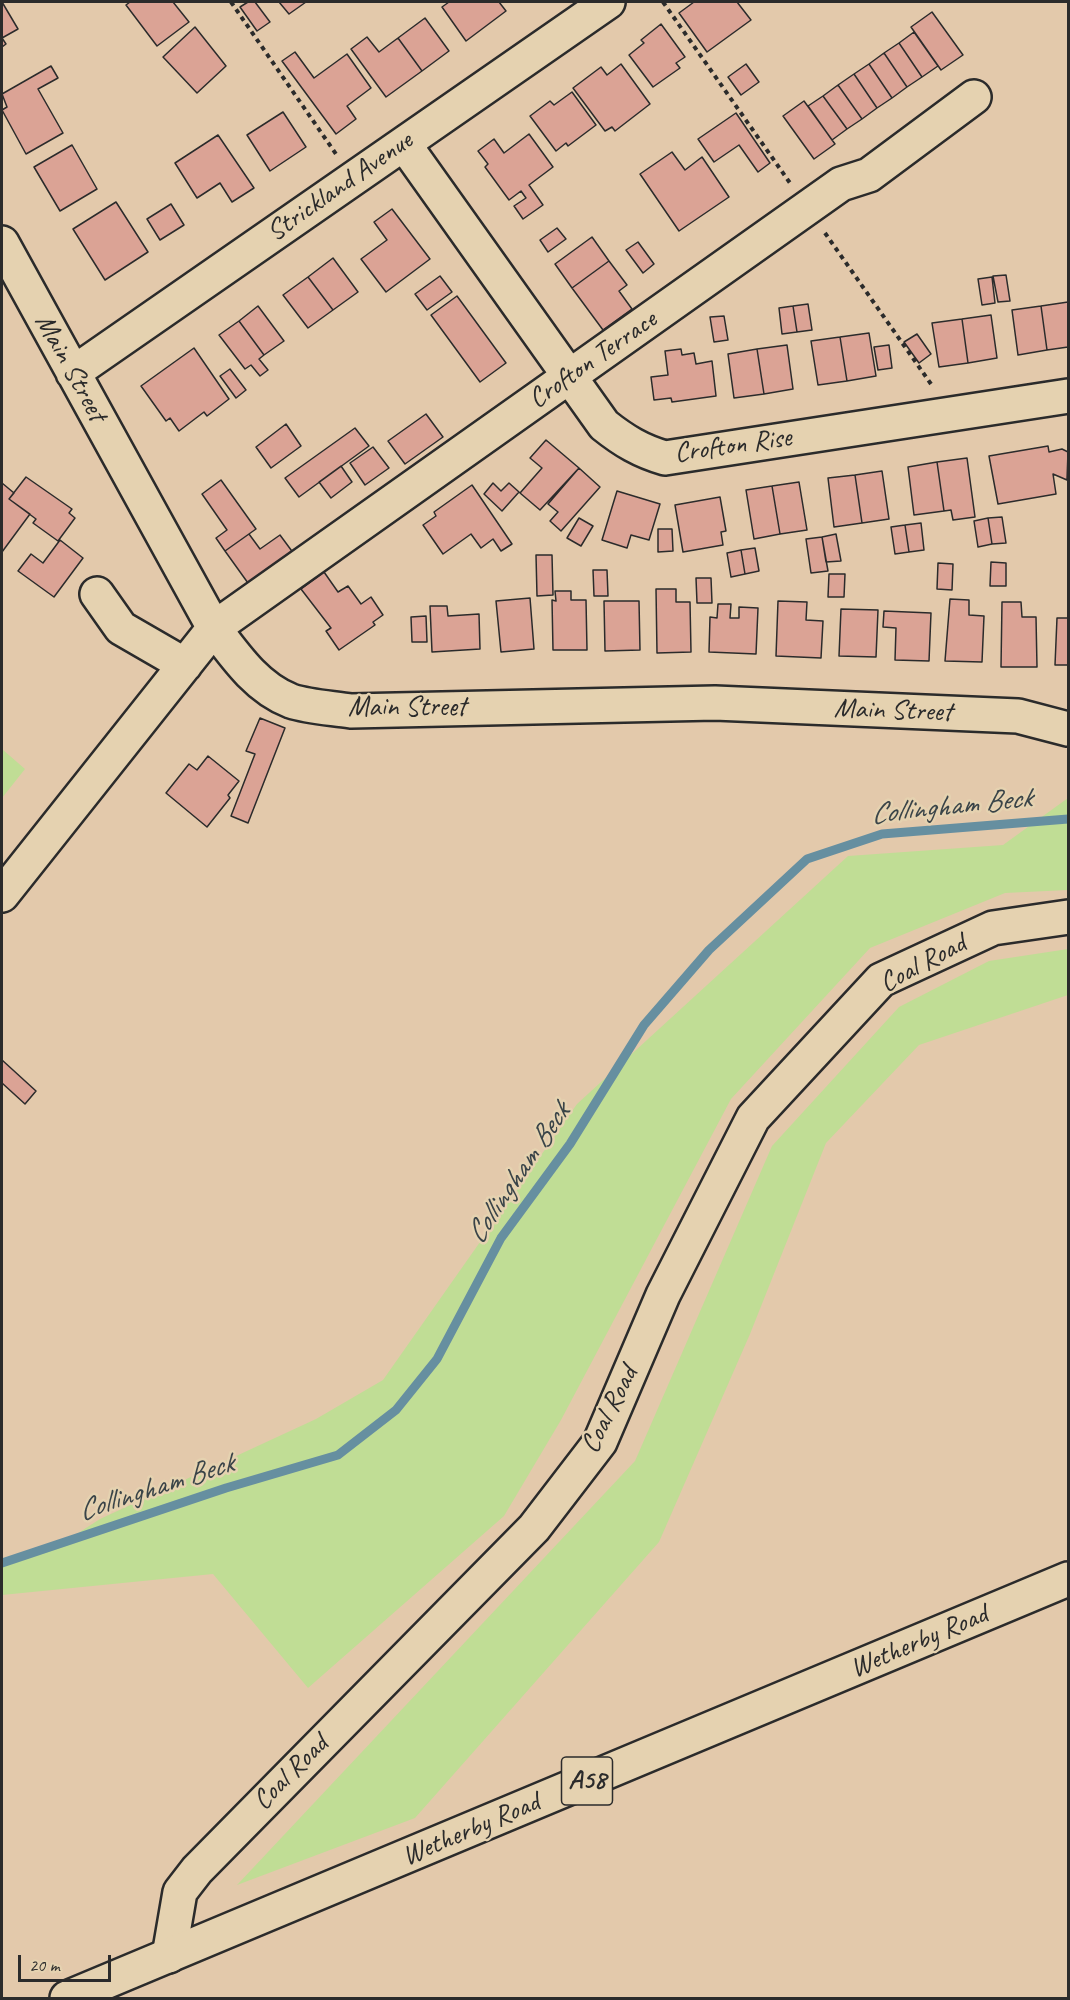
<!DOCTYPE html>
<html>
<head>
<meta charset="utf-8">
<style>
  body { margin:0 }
  #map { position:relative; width:1070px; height:2000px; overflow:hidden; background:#e3c9ab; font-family:Caveat,sans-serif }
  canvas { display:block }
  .frame { position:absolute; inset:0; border:3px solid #2b2b2b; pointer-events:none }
  .scale { position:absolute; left:18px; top:1955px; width:93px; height:27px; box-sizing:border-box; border:3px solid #2b2b2b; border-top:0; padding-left:8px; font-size:18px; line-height:21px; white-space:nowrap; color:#2b2b2b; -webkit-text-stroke:4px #e5d2b0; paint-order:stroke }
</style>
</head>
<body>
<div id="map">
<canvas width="1070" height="2000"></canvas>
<div class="frame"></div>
<div class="scale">20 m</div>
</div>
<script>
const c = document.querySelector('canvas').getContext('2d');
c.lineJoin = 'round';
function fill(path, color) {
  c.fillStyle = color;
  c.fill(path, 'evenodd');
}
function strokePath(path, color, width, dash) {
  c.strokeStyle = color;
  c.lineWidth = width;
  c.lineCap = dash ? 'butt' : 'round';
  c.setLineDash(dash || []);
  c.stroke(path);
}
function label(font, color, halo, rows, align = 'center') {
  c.font = font + ' Caveat,sans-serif';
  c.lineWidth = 5;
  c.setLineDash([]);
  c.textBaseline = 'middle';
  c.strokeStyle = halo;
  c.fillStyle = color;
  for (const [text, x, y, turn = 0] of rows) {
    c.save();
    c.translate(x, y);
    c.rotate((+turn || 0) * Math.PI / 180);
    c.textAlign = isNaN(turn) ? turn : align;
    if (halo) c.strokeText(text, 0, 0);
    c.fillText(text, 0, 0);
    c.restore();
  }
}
const green = new Path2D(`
  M2,749L25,769L2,798Z
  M1068,798V890L1005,893L870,948L731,1099L561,1420L504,1516L308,1688L213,1574L2,1595V1567L61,1544L100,1519L316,1419L383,1380L577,1104L848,856L1003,845Z
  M1068,949V995L919,1045L826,1143L750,1334L659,1542L415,1818L237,1885L635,1461L772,1146L899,1007L989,961Z`);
const stream = new Path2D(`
  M2,1563L226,1488L338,1455L396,1410L437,1359L501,1238L570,1144L644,1025L709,950L807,859L882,834L1068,819`);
const building = new Path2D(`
  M2,2L18,29L2,38L6,44L2,47Z
  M130,2H173L189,22L157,46L126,5Z
  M248,2H255L270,22L257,31L240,7Z
  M279,2H306L289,14Z
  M449,2H499L506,11L466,41L442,7Z
  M694,2H737L751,20L707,52L679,13Z
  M932,12L963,55L941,70L911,27Z
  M425,18L449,51L422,71L398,38Z
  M661,24L685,57L676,63L680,68L653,87L629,55L644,43L641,40Z
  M195,27L226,66L197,93L163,57Z
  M914,32L938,66L922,77L899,43Z
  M367,37L379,52L398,38L422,71L386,97L351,49Z
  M899,43L922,77L907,87L884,53Z
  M295,52L314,78L347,54L371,88L347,106L356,119L336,134L282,61Z
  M884,53L907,87L892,98L869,64Z
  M621,64L650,104L615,131L612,127L605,131L573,88L601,67L607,75Z
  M746,64L759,82L741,95L728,77Z
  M869,64L892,98L877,108L854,74Z
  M51,66L58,78L38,89L63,133L26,154L2,110L7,107L2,94Z
  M854,74L877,108L862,119L838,85Z
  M838,85L862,119L847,129L823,96Z
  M572,92L596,125L568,146L566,143L556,151L530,116L550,101L554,105Z
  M823,96L847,129L832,140L808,106Z
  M804,101L835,144L814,159L783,116Z
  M283,112L306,147L270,171L247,135Z
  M736,113L770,163L758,172L739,145L714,162L698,139Z
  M529,134L553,167L529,185L543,205L523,219L514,206L526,198L521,191L509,200L485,167L488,164L478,151L494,139L504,153Z
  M218,135L254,188L232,202L220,183L197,198L175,163Z
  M72,145L97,189L60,211L34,167Z
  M672,152L685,170L702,157L729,197L679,231L640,174Z
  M116,202L148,252L105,280L73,229Z
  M171,204L184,225L160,240L147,219Z
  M392,209L430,259L386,292L361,259L387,240L374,222Z
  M557,228L566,239L548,252L540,240Z
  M592,237L609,261L572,288L555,264Z
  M638,242L654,264L643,273L626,250Z
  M333,258L358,292L333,310L308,277Z
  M609,261L627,285L619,291L632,309L603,330L572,288Z
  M1006,275L1010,301L998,302L993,276Z
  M440,276L452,292L427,310L415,294Z
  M308,277L333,310L308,328L283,295Z
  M992,277L995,303L982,305L978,279Z
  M457,296L506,363L480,382L431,315Z
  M1068,302V347L1047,350L1041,306Z
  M808,304L812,330L797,332L793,306Z
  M258,306L284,341L264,355L239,321Z
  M793,306L797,332L782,334L779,308Z
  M1041,306L1047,350L1018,355L1012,310Z
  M991,315L997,358L968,363L962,319Z
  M724,316L728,340L714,342L710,317Z
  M962,319L968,363L939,367L932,323Z
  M239,321L264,355L259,359L268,370L260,376L251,365L245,369L219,335Z
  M869,333L876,376L847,381L840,337Z
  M917,334L931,354L919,363L904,342Z
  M840,337L847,381L818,385L811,341Z
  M787,345L793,389L764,394L757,349Z
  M889,345L892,368L878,370L874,347Z
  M194,348L229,399L207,416L204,412L179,431L170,418L166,421L141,386Z
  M681,349L682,355L694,353L696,364L712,361L716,396L672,402L671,398L654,400L651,377L668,375L665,351Z
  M757,349L764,394L734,398L728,354Z
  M230,369L246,390L236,398L220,376Z
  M426,414L443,437L405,464L388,441Z
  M286,424L301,446L271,468L256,447Z
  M355,428L369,446L299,497L285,478Z
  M546,440L579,468L540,510L520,493L542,468L530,458Z
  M1048,446L1049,452L1062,449L1068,452L1067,480L1053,474L1056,494L998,504L989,456Z
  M373,447L389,468L365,485L350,463Z
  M967,458L975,517L953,520L951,510L944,511L937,462Z
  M937,462L944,511L914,515L908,467Z
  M341,466L352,482L331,498L319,482Z
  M579,468L600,487L561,531L550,521L558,512L548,504Z
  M882,471L889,519L862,523L855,475Z
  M855,475L862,523L834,527L828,478Z
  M26,477L72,509L69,513L75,518L58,541L33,523L36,519L9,499Z
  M221,480L256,529L225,551L216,538L227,530L202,494Z
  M799,482L807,530L780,534L772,486Z
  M2,483L14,493L9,499L30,514L2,552Z
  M493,483L501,491L509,483L519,492L502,511L484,494Z
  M472,485L512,544L501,551L493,539L481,548L471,534L443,554L423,525L436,516L434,512Z
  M772,486L780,534L754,539L746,490Z
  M617,491L660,504L649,540L631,535L627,548L602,540Z
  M720,497L726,531L721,532L723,545L683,552L675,505Z
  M1002,517L1006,543L992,544L988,518Z
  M579,518L593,526L581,546L567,538Z
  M988,518L992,544L978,547L974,521Z
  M921,523L924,550L909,552L905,525Z
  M905,525L909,552L895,554L891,527Z
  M658,529H672L673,551L658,552Z
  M249,534L260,549L280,535L297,558L253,590L225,551Z
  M836,534L841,561L826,562L822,537Z
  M822,537L828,571L811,573L806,539Z
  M60,540L83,558L54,597L18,571L31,554L43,563Z
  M755,548L759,571L745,574L741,550Z
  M741,550L745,574L731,577L727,553Z
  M536,555H552L553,595L537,596Z
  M991,562L1006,563V586H990Z
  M938,563L953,564L952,590L937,589Z
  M593,570H607L608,596H594Z
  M324,572L338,592L348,586L361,604L371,597L383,615L373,622L375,625L339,650L326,631L331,628L301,589Z
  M829,574H845L844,597H828Z
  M696,578H711L712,603H697Z
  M656,589H676V602H690L691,652L657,653Z
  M555,591H571V600H586L587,650H553L552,600L556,601Z
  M530,598L534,649L501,652L496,601Z
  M950,599L969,600V615L984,616L982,662L945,661Z
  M604,601H639L640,650L605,651Z
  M778,601L807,602L806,620L823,621L821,658L776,656Z
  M1002,602H1021L1022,617H1036L1037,667H1001Z
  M718,604H731L730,618H739V607L758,608L756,654L709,652L710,617L717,618Z
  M430,606H447L448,616L479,614L480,649L432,652Z
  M841,609L878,610L876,657L839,656Z
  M884,611L931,613L929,661L895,660L896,628L883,627Z
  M426,616L427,642H412L411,617Z
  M1057,618H1068V665H1055Z
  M260,718L285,728L248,823L231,816L255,754L246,751Z
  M208,756L239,781L228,795L230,798L207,827L166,793L189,764L197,770Z
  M2,1060L36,1091L25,1104L2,1083Z`);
const path = new Path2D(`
  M231,2L336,154
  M663,2L790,183
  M825,233L931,384`);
const minor = new Path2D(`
  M404,144L604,425C624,441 641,451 665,458L1068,396
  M2,243L214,628C235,656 257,688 291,701C309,707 332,708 351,711L715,703L1018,716L1068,729
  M73,373L608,2
  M97,594L121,628L185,665
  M2,895L214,628L841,184L869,175L974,97
  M169,1956L180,1892L197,1870L534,1528L600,1442L663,1295L753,1118L881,980L993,928L1068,917`);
const major = new Path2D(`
  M67,1998L1068,1579`);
const shields = [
  [587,1781,51]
];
const shieldNames = [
  ["A58",587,1781]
];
const streetNames = [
  ["Strickland Avenue",340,187,-35],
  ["Crofton Terrace",593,360,-35],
  ["Main Street",70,368,61],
  ["Crofton Rise",733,446,-8],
  ["Main Street",407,708],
  ["Main Street",893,711,2],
  ["Coal Road",923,964,-28],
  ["Coal Road",610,1410,-63],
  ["Wetherby Road",919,1642,-23],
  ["Coal Road",291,1773,-45],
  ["Wetherby Road",471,1830,-23]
];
const waterNames = [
  ["Collingham Beck",951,807,-6],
  ["Collingham Beck",519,1174,-56],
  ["Collingham Beck",156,1488,-18]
];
fill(green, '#c0dd95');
strokePath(stream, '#668fa0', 9);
fill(building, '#dba395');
strokePath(building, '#2b2b2b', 1.5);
strokePath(minor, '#2b2b2b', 38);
strokePath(major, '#2b2b2b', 38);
strokePath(path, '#2b2b2b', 4, [4.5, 4.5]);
strokePath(minor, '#e5d2b0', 33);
strokePath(major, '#e5d2b0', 33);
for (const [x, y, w] of shields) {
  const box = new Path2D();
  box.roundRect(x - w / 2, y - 24, w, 48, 4.5);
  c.fillStyle = '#e5d2b0';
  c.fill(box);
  strokePath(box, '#2b2b2b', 1.5);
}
label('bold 27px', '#2b2b2b', null, shieldNames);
label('28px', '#2b2b2b', '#e5d2b0', streetNames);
label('italic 30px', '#3a4448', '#e5d2b0', waterNames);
</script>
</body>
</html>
